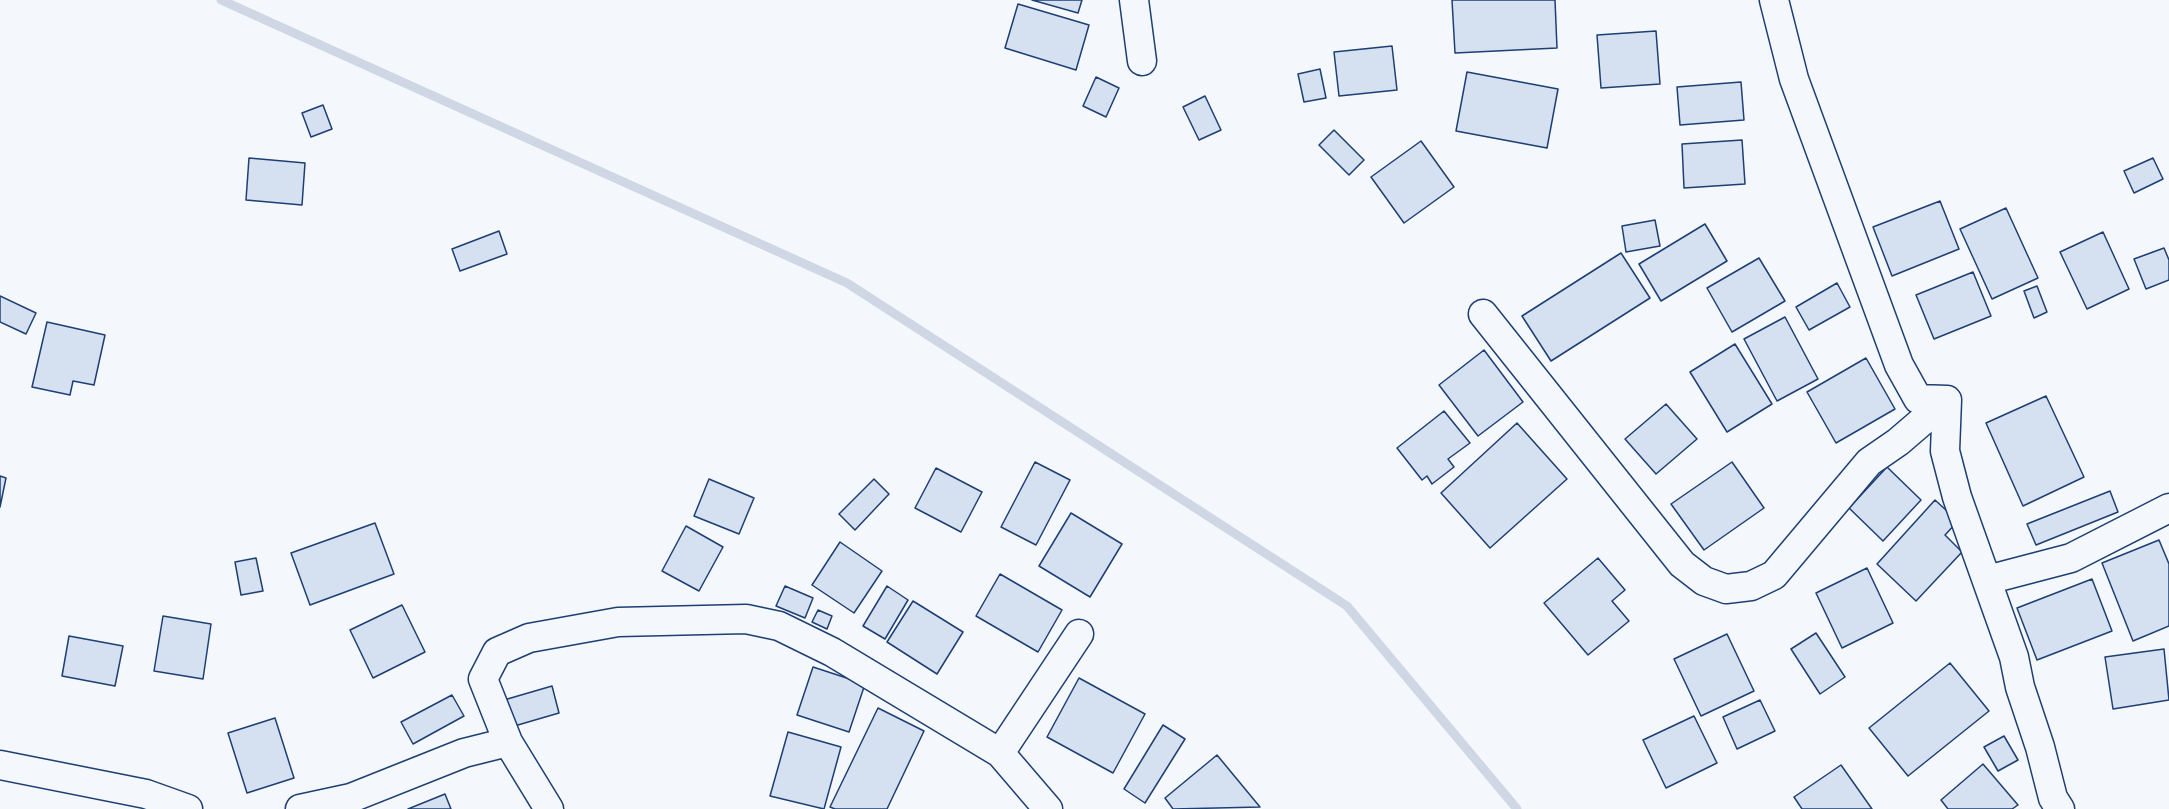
<!DOCTYPE html>
<html>
<head>
<meta charset="utf-8">
<style>
  body { margin:0 }
  canvas { display:block; background:#f4f7fb }
</style>
</head>
<body>
<canvas width="2169" height="809"></canvas>
<script>
const c = document.querySelector('canvas').getContext('2d');
c.lineJoin = 'round';
function strokePath(path, color, width, dash) {
  c.strokeStyle = color;
  c.lineWidth = width;
  c.lineCap = dash ? 'butt' : 'round';
  c.setLineDash(dash || []);
  c.stroke(path);
}
function fill(path, color) {
  c.fillStyle = color;
  c.fill(path, 'evenodd');
}
const stream = new Path2D(`
  M221,0L847,283L1347,606L1517,809`);
const building = new Path2D(`
  M1032,0H1082L1078,13Z
  M1452,0H1555L1557,48L1455,53Z
  M1018,4L1089,25L1076,70L1005,48Z
  M1656,31L1660,84L1601,88L1597,35Z
  M1392,46L1397,90L1339,96L1334,52Z
  M1320,69L1326,98L1304,102L1298,74Z
  M1467,72L1558,89L1547,148L1456,131Z
  M1096,77L1119,88L1106,117L1083,106Z
  M1741,82L1744,120L1680,125L1677,87Z
  M1205,96L1221,130L1199,140L1183,107Z
  M323,105L332,129L311,137L302,113Z
  M1334,130L1364,160L1349,175L1319,145Z
  M1742,140L1745,184L1684,188L1682,144Z
  M1421,141L1454,187L1404,223L1371,177Z
  M249,158L305,163L302,205L246,200Z
  M2153,158L2163,179L2134,193L2124,171Z
  M1940,201L1959,249L1892,276L1873,227Z
  M2006,208L2038,278L1992,299L1960,229Z
  M1655,220L1660,246L1626,252L1622,226Z
  M1705,224L1727,261L1661,301L1639,264Z
  M499,231L507,254L460,271L452,249Z
  M2103,232L2129,289L2087,309L2060,252Z
  M2164,248L2169,260V280L2146,289L2134,259Z
  M1621,253L1650,298L1551,361L1522,316Z
  M1759,258L1785,301L1732,332L1707,288Z
  M1973,272L1991,316L1934,339L1916,295Z
  M1837,283L1850,307L1809,330L1796,307Z
  M2037,286L2047,312L2034,318L2024,291Z
  M0,296L36,313L26,334L0,322Z
  M1785,317L1818,379L1777,401L1744,339Z
  M47,322L105,335L94,385L73,381L70,395L32,387Z
  M1735,344L1772,404L1727,432L1690,372Z
  M1484,350L1523,402L1478,436L1439,385Z
  M1866,358L1895,409L1836,443L1807,392Z
  M2046,396L2084,477L2023,506L1986,423Z
  M1666,404L1697,439L1656,474L1625,439Z
  M1444,411L1470,443L1448,459L1454,467L1432,484L1427,476L1422,480L1397,448Z
  M1517,423L1567,479L1490,548L1441,493Z
  M1035,462L1070,480L1036,545L1001,527Z
  M1732,462L1764,508L1704,550L1671,504Z
  M1887,467L1921,500L1883,541L1849,508Z
  M936,468L982,492L961,532L915,508Z
  M0,476L6,478L0,507Z
  M709,479L754,498L739,534L694,516Z
  M874,479L889,494L855,530L839,514Z
  M2110,491L2118,512L2036,545L2027,524Z
  M1935,500L1958,521L1945,535L1962,552L1916,601L1877,564Z
  M1071,513L1122,544L1090,597L1039,566Z
  M375,523L394,574L310,605L291,553Z
  M686,526L723,547L699,591L662,571Z
  M2159,540L2169,564V626L2133,641L2102,563Z
  M840,542L882,571L854,613L812,585Z
  M256,558L263,591L241,595L235,562Z
  M1598,558L1625,590L1612,601L1629,621L1588,655L1544,603Z
  M1867,568L1893,623L1842,648L1816,593Z
  M1000,574L1062,610L1038,652L976,616Z
  M2092,579L2112,631L2037,660L2017,608Z
  M785,586L813,598L805,618L776,606Z
  M887,586L908,600L885,639L863,626Z
  M913,601L963,632L937,674L887,642Z
  M402,605L425,652L373,678L350,630Z
  M818,610L832,616L827,629L812,622Z
  M163,616L211,624L203,679L154,671Z
  M1816,633L1845,677L1820,694L1791,649Z
  M1727,634L1754,691L1701,716L1674,659Z
  M69,636L123,646L115,686L62,676Z
  M2164,649L2169,700L2113,709L2105,657Z
  M1950,663L1989,711L1908,776L1869,728Z
  M813,667L865,684L849,732L797,715Z
  M1079,678L1145,714L1113,773L1047,737Z
  M552,686L559,713L511,727L504,700Z
  M452,695L464,716L413,744L401,722Z
  M1760,700L1775,731L1737,749L1723,717Z
  M878,708L924,731L887,809H835L830,807Z
  M1694,716L1717,763L1666,788L1643,740Z
  M275,718L294,778L247,793L228,733Z
  M1163,725L1185,739L1145,803L1124,789Z
  M788,732L841,747L824,809L770,796Z
  M2004,736L2018,760L1998,771L1984,747Z
  M1217,755L1260,807L1173,809L1165,798Z
  M1983,764L2018,805L2012,809H1948L1941,800Z
  M1841,765L1872,809H1802L1794,797Z
  M445,794L451,809H408Z`);
const minor = new Path2D(`
  M1134,0L1142,61
  M1774,0L1794,79L1899,365L1918,399L1947,400L1945,451L1957,497L2014,657L2020,687L2040,747L2053,798L2060,809
  M1483,314L1682,564L1704,581L1726,589L1751,586L1774,575L1869,462L1898,442L1947,400
  M1987,580L2071,558L2169,508
  M508,742L483,679L497,652L529,638L618,622L746,619L779,626L832,652L1000,753L1048,809
  M1000,753L1079,634
  M0,765L146,794L188,809
  M300,809L351,798L464,753L508,742L549,809`);
strokePath(stream, '#cfd7e4', 9);
fill(building, '#d5e0f0');
strokePath(building, '#1d3f73', 1.5);
strokePath(minor, '#1d3f73', 31);
strokePath(minor, '#f4f7fb', 28);
</script>
</body>
</html>
